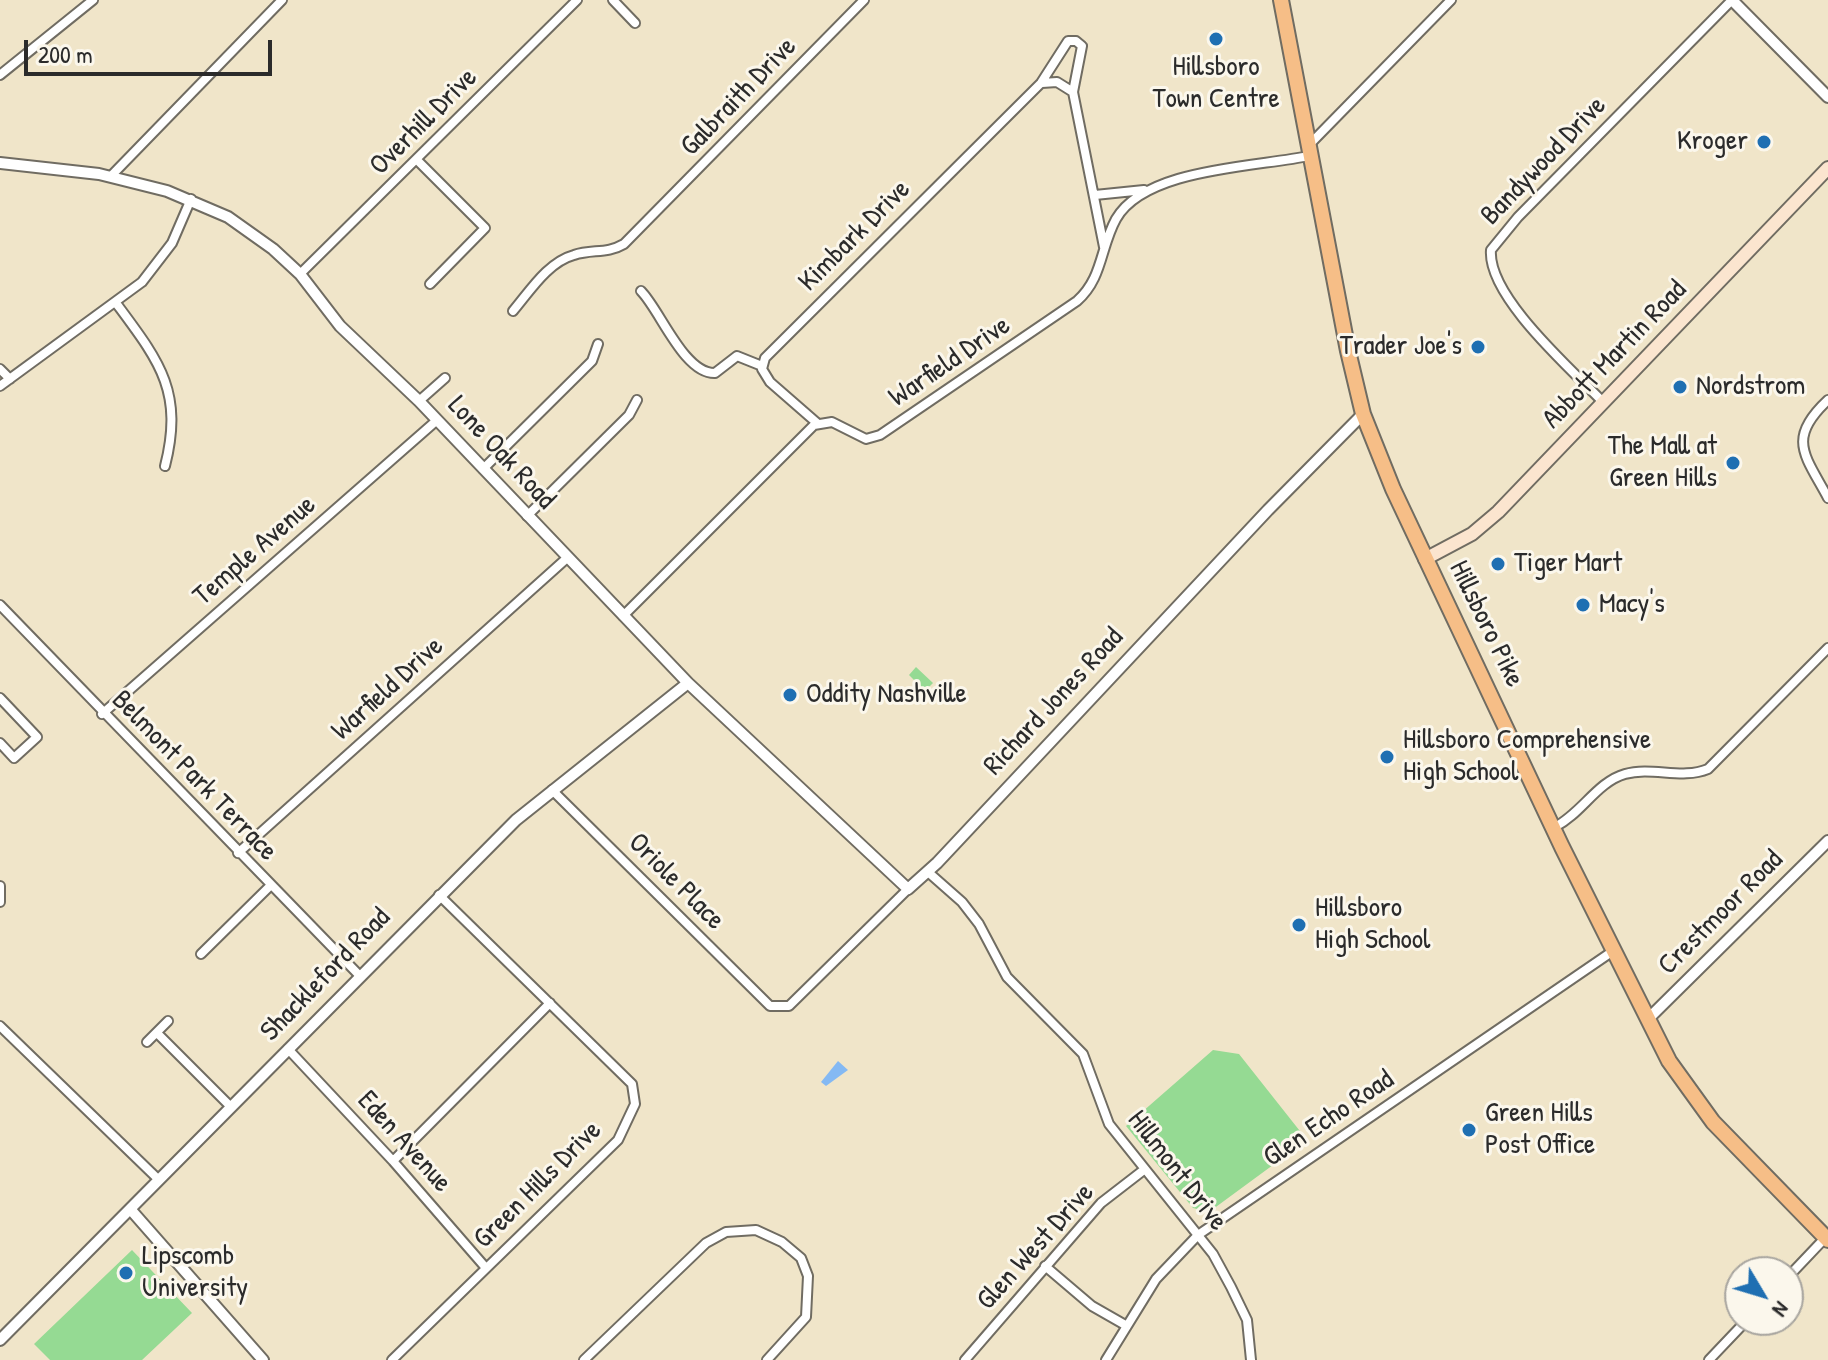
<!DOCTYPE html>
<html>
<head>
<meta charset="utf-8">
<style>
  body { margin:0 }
  #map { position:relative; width:1828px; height:1360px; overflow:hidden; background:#f0e5c9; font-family:"Patrick Hand",sans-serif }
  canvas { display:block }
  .north { position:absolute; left:1724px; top:1256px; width:80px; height:80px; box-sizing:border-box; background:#fbf7ec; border:2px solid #a8a59f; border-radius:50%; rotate:128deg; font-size:22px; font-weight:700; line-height:32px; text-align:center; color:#2b2b2b }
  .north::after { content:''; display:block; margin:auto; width:28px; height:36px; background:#1f6fb2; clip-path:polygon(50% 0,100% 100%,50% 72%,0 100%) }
  .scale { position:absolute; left:24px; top:40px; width:248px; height:36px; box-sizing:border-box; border:4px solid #2b2b2b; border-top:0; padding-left:10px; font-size:24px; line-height:28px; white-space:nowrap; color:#2b2b2b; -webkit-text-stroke:6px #fbf7ec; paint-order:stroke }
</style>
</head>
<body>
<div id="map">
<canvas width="1828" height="1360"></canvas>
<div class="north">N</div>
<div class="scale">200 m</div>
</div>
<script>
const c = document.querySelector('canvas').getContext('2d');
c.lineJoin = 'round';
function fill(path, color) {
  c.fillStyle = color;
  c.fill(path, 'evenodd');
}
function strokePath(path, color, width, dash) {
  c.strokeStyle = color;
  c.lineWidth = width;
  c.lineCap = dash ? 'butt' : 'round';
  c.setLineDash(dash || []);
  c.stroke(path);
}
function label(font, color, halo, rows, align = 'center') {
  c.font = font + ' "Patrick Hand",sans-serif';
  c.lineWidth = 6;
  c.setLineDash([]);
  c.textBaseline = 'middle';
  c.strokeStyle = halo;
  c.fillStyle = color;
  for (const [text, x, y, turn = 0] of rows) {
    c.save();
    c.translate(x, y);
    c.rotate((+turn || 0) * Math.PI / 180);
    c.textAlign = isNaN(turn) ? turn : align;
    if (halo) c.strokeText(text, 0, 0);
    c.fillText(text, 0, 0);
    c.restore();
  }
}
const green = new Path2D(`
  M916,667L933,683L925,691L909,675Z
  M1213,1050L1239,1054L1307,1140L1209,1212L1193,1208L1126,1126Z
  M132,1250L192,1313L142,1360H50L34,1344Z`);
const water = new Path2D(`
  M838,1061L848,1070L826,1086L821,1082Z`);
const minor = new Path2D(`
  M613,0L635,23
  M0,75L93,0
  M1042,83L1057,82L1073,92
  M1309,145L1451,0
  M417,160L485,228L430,284
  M111,176L282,0
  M1095,195L1144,190
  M300,274L577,0
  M641,291C660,310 684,374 715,373L737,356L762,366
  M116,303C159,361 184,391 165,466
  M513,311C530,291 548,262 574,255C592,249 607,254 624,244L864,0
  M0,369L10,379
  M0,386L142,282L172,243L191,199
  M1828,400C1786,439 1805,455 1828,498
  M419,401L445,378
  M1603,402C1572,370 1487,296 1491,250L1518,217L1732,0
  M817,423L770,382L762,369L765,358L1041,83L1068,41H1076L1082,46L1073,92L1104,247
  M483,469L592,361L598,344
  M527,516L629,415L637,400
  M0,605L359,975
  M623,616L814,425L832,422L866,439L880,435L1077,301C1103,278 1100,248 1116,219C1145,168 1256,167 1309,156
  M0,698L37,737L14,758L0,743
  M102,714L436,421
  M552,790L770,1006H789L908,889
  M1555,827C1582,813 1597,782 1625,774C1652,766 1682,780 1708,769L1828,648
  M238,853L567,558
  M928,872L962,902L979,924L1007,977L1083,1054L1109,1124L1213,1254L1231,1287L1247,1320L1251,1360
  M0,886V902
  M201,954L270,886
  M0,1026L159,1180
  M157,1033L231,1107
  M147,1042L168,1021
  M288,1049L393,1161L486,1268
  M393,1161L550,1003
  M1045,1266L1092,1306L1127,1326
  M1788,1277L1826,1237
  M392,1360L618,1140L635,1104L632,1084L439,895
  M584,1360L706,1243L726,1232L756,1230L782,1242L801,1258L808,1276L806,1317L767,1360
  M965,1360L1101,1203L1145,1169
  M1106,1360L1156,1279L1198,1235L1613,951
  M1709,1360L1747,1320`);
const tertiary = new Path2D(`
  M1732,0L1828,97
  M0,163L99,174L167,191L228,217L273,249L300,274L340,326L419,401L688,683L908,889L937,863L1268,510L1363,414
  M1647,1020L1828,841
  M131,1210L263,1360
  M0,1340L516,820L688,683`);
const secondary = new Path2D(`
  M1425,559L1472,534L1498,512L1828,168`);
const primary = new Path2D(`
  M1281,0L1348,351L1363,414L1393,489L1562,847L1669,1061L1713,1122L1828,1240`);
const markers = [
  [1216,39,8,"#1f6fb2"],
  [1764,142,8,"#1f6fb2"],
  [1478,347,8,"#1f6fb2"],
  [1680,387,8,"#1f6fb2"],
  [1733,463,8,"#1f6fb2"],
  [1498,564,8,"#1f6fb2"],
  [1583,605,8,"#1f6fb2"],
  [790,695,8,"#1f6fb2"],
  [1387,757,8,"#1f6fb2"],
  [1299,925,8,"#1f6fb2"],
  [1469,1130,8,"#1f6fb2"],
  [126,1273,8,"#1f6fb2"]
];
const poiNames = [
  ["Hillsboro",1216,68,"center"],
  ["Town Centre",1216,100,"center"],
  ["Kroger",1748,142,"right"],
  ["Trader Joe's",1462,347,"right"],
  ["Nordstrom",1696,387],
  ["The Mall at",1717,447,"right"],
  ["Green Hills",1717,479,"right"],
  ["Tiger Mart",1514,564],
  ["Macy's",1599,605],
  ["Oddity Nashville",806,695],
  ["Hillsboro Comprehensive",1403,741],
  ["High School",1403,773],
  ["Hillsboro",1315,909],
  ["High School",1315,941],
  ["Green Hills",1485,1114],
  ["Post Office",1485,1146],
  ["Lipscomb",142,1257],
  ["University",142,1289]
];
const streetNames = [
  ["Galbraith Drive",739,97,-46],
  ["Overhill Drive",424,122,-45],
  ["Bandywood Drive",1544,161,-46],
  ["Kimbark Drive",855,236,-45],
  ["Abbott Martin Road",1615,355,-46],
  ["Warfield Drive",950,362,-34],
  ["Lone Oak Road",501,453,47],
  ["Temple Avenue",255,551,-41],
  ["Hillsboro Pike",1486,624,64],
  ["Warfield Drive",388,689,-42],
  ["Richard Jones Road",1054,702,-47],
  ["Belmont Park Terrace",194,776,46],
  ["Oriole Place",676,882,45],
  ["Crestmoor Road",1721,913,-45],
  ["Shackleford Road",326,975,-46],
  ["Glen Echo Road",1329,1119,-34],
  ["Eden Avenue",404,1142,48],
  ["Hillmont Drive",1177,1171,52],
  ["Green Hills Drive",538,1185,-45],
  ["Glen West Drive",1036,1247,-48]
];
fill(green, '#95da93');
fill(water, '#84b9f3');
strokePath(minor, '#706c62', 12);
strokePath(tertiary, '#706c62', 14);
strokePath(secondary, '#706c62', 16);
strokePath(primary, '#706c62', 18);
strokePath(minor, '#fff', 8);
strokePath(tertiary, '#fff', 10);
strokePath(secondary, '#fbe5cf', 12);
strokePath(primary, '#f6be87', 14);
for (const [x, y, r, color] of markers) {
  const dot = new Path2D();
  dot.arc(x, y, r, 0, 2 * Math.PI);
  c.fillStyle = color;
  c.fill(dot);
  strokePath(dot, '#fbf7ec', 3);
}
label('28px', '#2b2b2b', '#fbf7ec', poiNames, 'left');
label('28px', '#2b2b2b', '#fbf7ec', streetNames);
</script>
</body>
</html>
